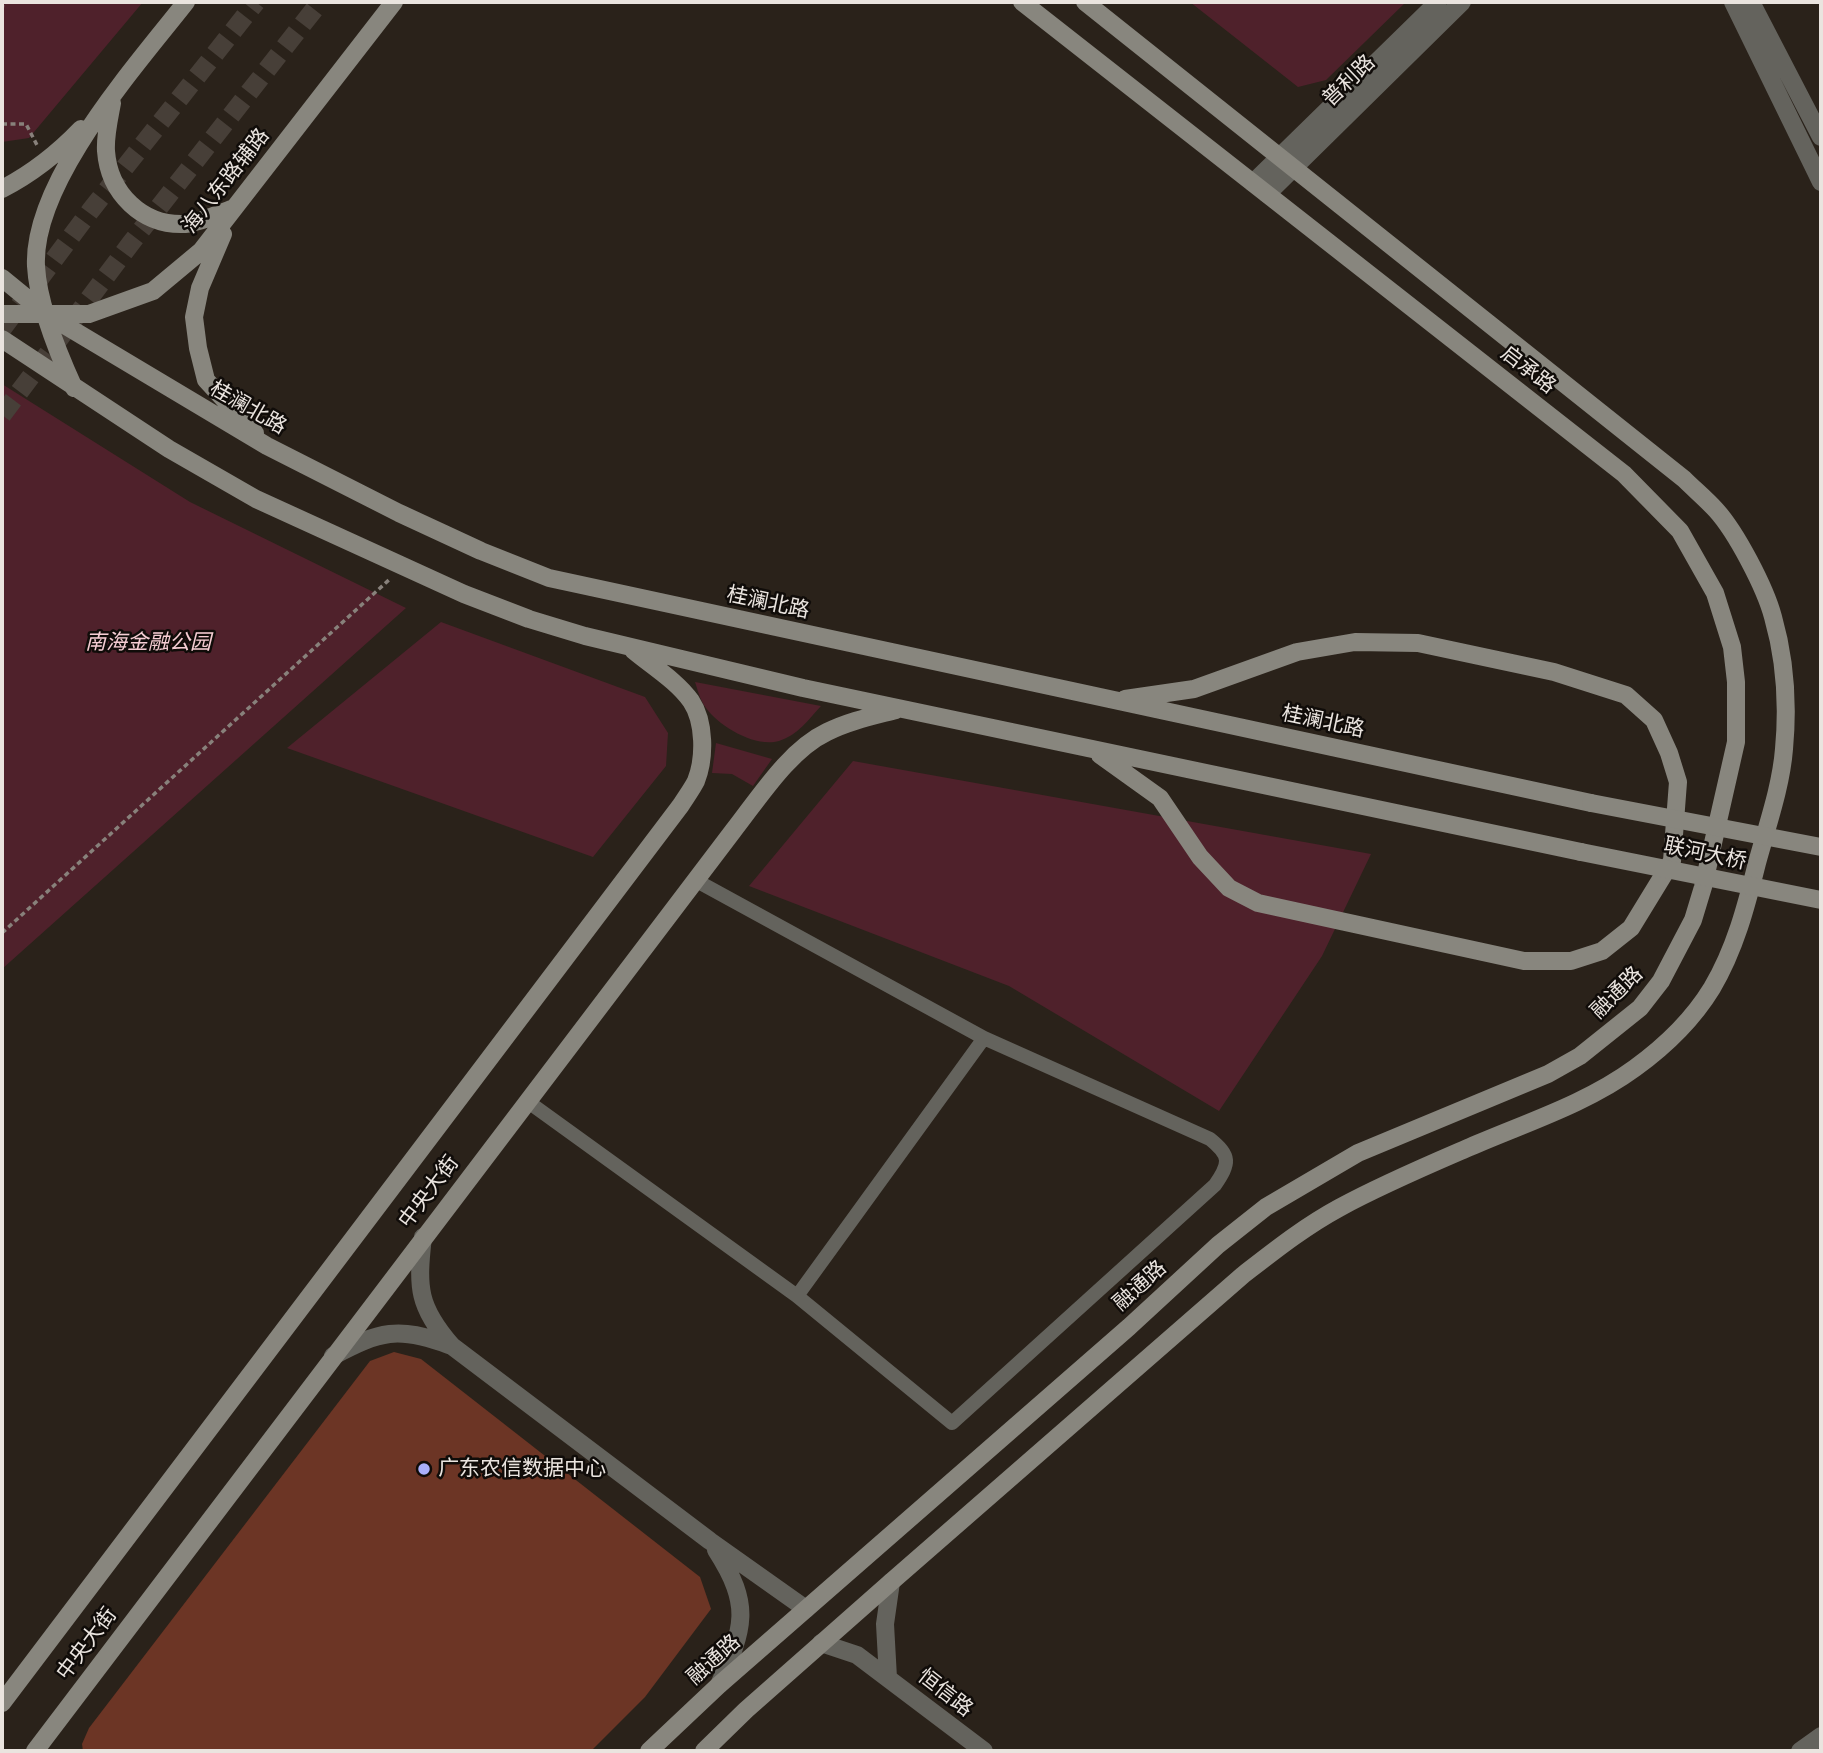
<!DOCTYPE html>
<html>
<head>
<meta charset="utf-8">
<style>
  body { margin:0 }
  #map { position:relative; width:1823px; height:1753px; overflow:hidden; background:#2a221a; font-family:"IBM Plex Serif",serif }
  canvas { display:block }
  .frame { position:absolute; inset:0; border:4px solid #eae4df; pointer-events:none }
</style>
</head>
<body>
<div id="map">
<canvas width="1823" height="1753"></canvas>
<div class="frame"></div>
</div>
<script>
const c = document.querySelector('canvas').getContext('2d');
c.lineJoin = 'round';
function fill(path, color) {
  c.fillStyle = color;
  c.fill(path, 'evenodd');
}
function strokePath(path, color, width, dash) {
  c.strokeStyle = color;
  c.lineWidth = width;
  c.lineCap = dash ? 'butt' : 'round';
  c.setLineDash(dash || []);
  c.stroke(path);
}
function label(font, color, halo, rows, align = 'center') {
  c.font = font + ' "IBM Plex Serif","Noto Sans SC",serif';
  c.lineWidth = 5;
  c.setLineDash([]);
  c.textBaseline = 'middle';
  c.strokeStyle = halo;
  c.fillStyle = color;
  for (const [text, x, y, turn = 0] of rows) {
    c.save();
    c.translate(x, y);
    c.rotate((+turn || 0) * Math.PI / 180);
    c.textAlign = isNaN(turn) ? turn : align;
    if (halo) c.strokeText(text, 0, 0);
    c.fillText(text, 0, 0);
    c.restore();
  }
}
const green = new Path2D(`
  M2,2H143L29,138L2,142Z
  M1190,2H1406L1326,80L1298,87Z
  M2,384L190,502L406,608L2,969Z
  M441,622L645,697L668,733L666,766L593,857L287,748Z
  M695,682L821,706C808,720 798,735 779,741C755,748 719,726 706,708C700,700 698,691 695,682Z
  M716,743L772,759L753,786L732,774L712,773Z
  M853,761L1371,854L1322,956L1219,1111L1009,986L749,886Z`);
const building = new Path2D(`
  M394,1352L421,1359L700,1577L711,1609L645,1697L591,1751H83L82,1744L89,1728L370,1361Z`);
const trunkTunnel = new Path2D(`
  M2,329L91,210L256,2
  M2,415L131,243L320,2`);
const path = new Path2D(`
  M2,10L3,2
  M2,124H26L38,147
  M2,933L391,578`);
const minor = new Path2D(`
  M527,1101L797,1296L984,1038L695,880
  M797,1296L952,1423L1215,1185C1230,1163 1231,1156 1210,1139L984,1038`);
const tertiary = new Path2D(`
  M1733,2L1821,182
  M1751,2L1821,137
  M1253,183L1438,2
  M1267,194L1462,2
  M423,1237C417,1288 418,1307 452,1346L710,1541L806,1609
  M333,1356C380,1331 398,1326 449,1345
  M716,1550C752,1606 744,1627 719,1685
  M821,1643L857,1655L984,1751
  M888,1678L885,1624L891,1582
  M1800,1751L1821,1736`);
const secondary = new Path2D(`
  M112,103C109,119 105,136 106,151C109,193 142,226 185,224C201,222 216,215 231,209
  M2,189C33,173 57,154 81,129
  M223,234L200,288L194,317L198,348L206,380L255,433
  M2,278L46,314L267,446L399,513L481,551L549,578L1591,803
  M2,314H89L153,291L201,251L394,2
  M2,339L169,449L256,499L464,594L529,619L585,636L803,688L1581,852
  M74,388C58,353 38,305 36,266C32,182 135,67 186,2
  M1100,755L1160,798L1200,857L1229,888L1258,903L1524,961H1571L1602,951L1631,928L1672,861L1678,782L1669,753L1654,720L1626,695L1554,672L1418,643L1355,642L1297,652L1194,689L1125,699
  M2,1703L681,805C686,797 692,789 696,781C705,758 705,722 691,701C677,681 652,666 633,650
  M35,1751L733,831C759,798 789,750 827,732C849,721 873,716 896,710
  M649,1751L719,1685L1129,1327L1218,1245L1266,1207L1358,1153L1548,1074L1580,1056L1640,1008L1661,981L1693,920L1703,887L1736,742V682L1732,647L1715,593L1680,531L1624,474L1022,2
  M704,1751L746,1710L891,1582L1243,1275C1274,1251 1304,1227 1339,1208C1381,1185 1426,1166 1470,1147C1525,1123 1586,1104 1635,1068C1664,1047 1693,1019 1712,988C1735,949 1746,907 1757,863C1767,826 1781,787 1784,749C1788,706 1785,659 1773,617C1765,587 1736,532 1716,510C1706,499 1694,489 1684,479L1085,2`);
const secondaryBridge = new Path2D(`
  M1591,803L1821,847
  M1581,852L1821,900`);
const markers = [
  [424,1469,7,"#aab0fb"]
];
const streetNames = [
  ["普利路",1349,81,-44],
  ["海八东路辅路",226,181,-52],
  ["启承路",1528,370,38],
  ["桂澜北路",248,408,30],
  ["桂澜北路",768,603,12],
  ["桂澜北路",1323,722,12],
  ["联河大桥",1705,854,12],
  ["融通路",1617,993,-45],
  ["中央大街",429,1192,-53],
  ["融通路",1140,1286,-42],
  ["中央大街",87,1644,-53],
  ["融通路",714,1660,-42],
  ["恒信路",945,1693,38]
];
const parkNames = [
  ["南海金融公园",148,643]
];
const poiNames = [
  ["广东农信数据中心",438,1469]
];
fill(green, '#4f212b');
fill(building, '#6c3525');
strokePath(trunkTunnel, '#473f38', 19, [19, 10]);
strokePath(path, '#88817b', 3.5, [5, 3.5]);
strokePath(minor, '#64635d', 14);
strokePath(tertiary, '#64635d', 18);
strokePath(secondary, '#88867e', 18);
strokePath(secondaryBridge, '#88867e', 18);
for (const [x, y, r, color] of markers) {
  const dot = new Path2D();
  dot.arc(x, y, r, 0, 2 * Math.PI);
  c.fillStyle = color;
  c.fill(dot);
  strokePath(dot, '#100c09', 2.5);
}
label('21px', '#eae4df', '#100c09', streetNames);
label('italic 21px', '#f5cdd3', '#100c09', parkNames);
label('21px', '#eae4df', '#100c09', poiNames, 'left');
</script>
</body>
</html>
